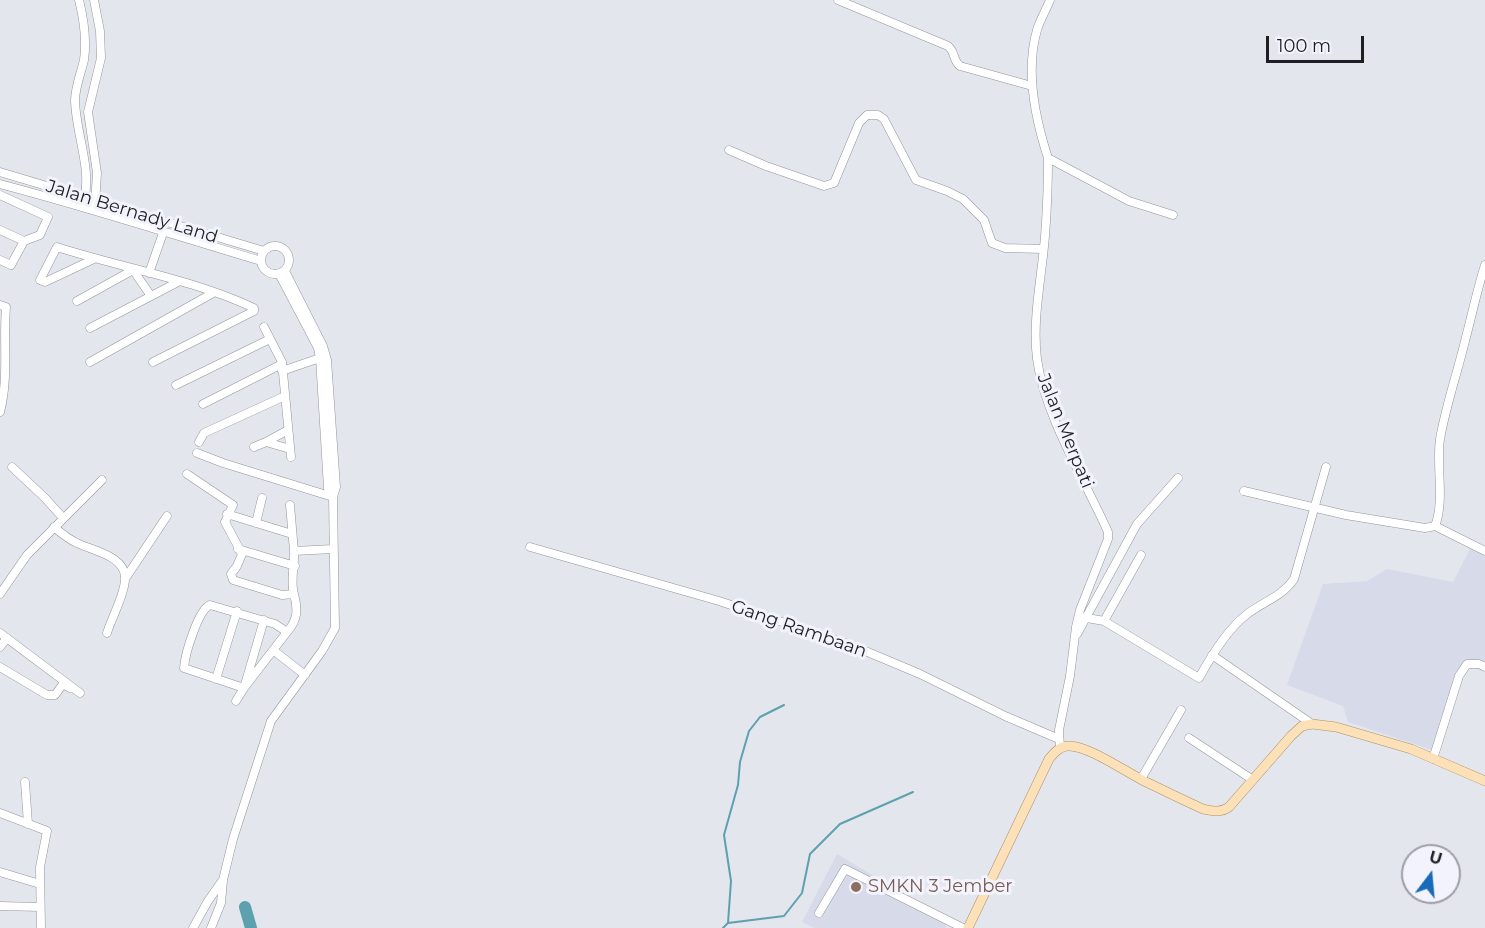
<!DOCTYPE html>
<html>
<head>
<meta charset="utf-8">
<style>
  body { margin:0 }
  #map { position:relative; width:1485px; height:928px; overflow:hidden; background:#e4e6ee; font-family:Montserrat,sans-serif }
  canvas { display:block }
  .north { position:absolute; left:1401px; top:844px; width:60px; height:60px; box-sizing:border-box; background:#f2f3fc; border:2px solid #9d9ea5; border-radius:50%; rotate:16deg; font-size:16px; font-weight:700; line-height:24px; text-align:center; color:#1e1f22 }
  .north::after { content:''; display:block; margin:auto; width:21px; height:27px; background:#186bb9; clip-path:polygon(50% 0,100% 100%,50% 72%,0 100%) }
  .scale { position:absolute; left:1266px; top:36px; width:98px; height:27px; box-sizing:border-box; border:3px solid #1e1f22; border-top:0; padding-left:8px; font-size:18px; line-height:21px; white-space:nowrap; color:#1e1f22; -webkit-text-stroke:4px #f2f3fc; paint-order:stroke }
</style>
</head>
<body>
<div id="map">
<canvas width="1485" height="928"></canvas>
<div class="north">U</div>
<div class="scale">100 m</div>
</div>
<script>
const c = document.querySelector('canvas').getContext('2d');
c.lineJoin = 'round';
function fill(path, color) {
  c.fillStyle = color;
  c.fill(path, 'evenodd');
}
function strokePath(path, color, width, dash) {
  c.strokeStyle = color;
  c.lineWidth = width;
  c.lineCap = dash ? 'butt' : 'round';
  c.setLineDash(dash || []);
  c.stroke(path);
}
function label(font, color, halo, rows, align = 'center') {
  c.font = font + ' Montserrat,sans-serif';
  c.lineWidth = 6;
  c.setLineDash([]);
  c.textBaseline = 'middle';
  c.strokeStyle = halo;
  c.fillStyle = color;
  for (const [text, x, y, turn = 0] of rows) {
    c.save();
    c.translate(x, y);
    c.rotate((+turn || 0) * Math.PI / 180);
    c.textAlign = isNaN(turn) ? turn : align;
    if (halo) c.strokeText(text, 0, 0);
    c.fillText(text, 0, 0);
    c.restore();
  }
}
const built = new Path2D(`
  M1471,547L1485,551V672L1467,664L1462,666L1438,752L1348,722L1343,706L1287,685L1323,584L1367,581L1387,569L1453,582Z
  M837,854L948,920L945,928H814L802,922Z`);
const stream = new Path2D(`
  M728,923L784,916L802,893L810,854L840,824L913,792
  M723,928L728,923L731,881L724,835L738,785L740,762L749,731L760,717L784,705`);
const river = new Path2D(`
  M245,907L251,928`);
const minor = new Path2D(`
  M79,0C84,20 87,39 84,60C81,73 75,87 75,101C76,134 92,168 84,202
  M94,0L100,31L101,58L88,112L97,173L95,205
  M838,0L948,46C955,51 953,61 960,66L1032,86
  M1050,0C1046,10 1040,20 1037,30C1025,71 1035,118 1048,158C1048,183 1047,211 1045,236C1042,276 1032,318 1037,359C1045,417 1084,478 1108,532V539L1080,610L1076,627L1070,676L1059,730L1060,748
  M729,150L766,166L824,186L834,183L859,123L867,115H878L884,119L916,180L947,191L963,199L984,220L992,243L1005,248L1043,249
  M1048,158L1129,201L1173,215
  M0,172L264,251
  M0,184C88,207 174,235 261,261
  M0,195L48,217L40,235L24,241L11,265L0,260
  M0,230L24,241
  M261 260a14 14 0 1 1 28 0a14 14 0 1 1-28 0Z
  M94,259L45,282L40,280L57,247C122,268 192,279 254,308V311L153,362
  M149,273L163,233
  M279,274L318,348L320,358L328,488L333,497
  M77,301L133,270L151,296
  M0,305L6,307C3,342 9,378 0,412
  M264,327L282,362L291,457
  M90,328L178,282
  M90,362L213,293
  M282,371L320,358
  M176,385L270,339
  M203,404L282,364
  M288,430L266,442L290,449
  M199,442L204,433L285,396
  M254,447L266,442
  M197,453L223,463L333,497
  M12,467L45,498L63,518
  M187,474L233,505L225,522L242,554L237,566L231,574L233,580L282,595L294,594C290,581 295,564 294,551
  M1244,491L1346,515L1425,528L1435,526C1445,501 1436,466 1440,439C1446,405 1457,374 1465,341C1472,315 1477,290 1485,265
  M290,505L294,551L333,549
  M227,514L292,534
  M256,523L262,498
  M1435,526L1485,551
  M54,527C61,533 68,539 77,543C93,551 127,556 125,580C124,596 112,617 107,633
  M530,547L719,601L851,645L920,674L1005,716L1059,739
  M238,549L295,566
  M125,579L167,516
  M0,594L27,555L102,480
  M210,605L275,624L287,632L244,688L184,668C185,654 198,610 210,605Z
  M1087,618L1104,621L1199,678C1210,658 1228,629 1246,615C1262,602 1282,597 1294,579L1326,467
  M1104,621L1141,555
  M287,632C298,620 298,609 294,594
  M0,633L80,693
  M1077,634L1137,524L1178,478
  M0,647L7,638
  M273,650L305,675
  M1212,655L1312,724
  M0,667L47,695H55L63,684L70,688
  M216,679L237,611
  M236,701L244,688L264,620
  M1189,738L1253,780
  M1433,759L1459,676L1467,664H1479L1485,667
  M1141,779L1181,710
  M25,782L28,824
  M0,813L47,831L40,867L41,928
  M0,872L40,884
  M0,906L40,907
  M819,913L845,869L963,928
  M193,928L208,901L222,881
  M211,928L221,903L223,880L233,839L271,721L322,651L335,628L333,497L336,487L327,360L323,346L285,271`);
const major = new Path2D(`
  M968,928L1049,759C1054,753 1059,747 1067,746C1086,744 1126,772 1144,781C1163,790 1183,800 1203,809C1213,811 1221,813 1229,807L1291,736L1302,726L1312,724L1336,727L1411,749L1485,781`);
const markers = [
  [856,887,6,"#8d6e63"]
];
const streetNames = [
  ["Jalan Bernady Land",132,212,17],
  ["Jalan Merpati",1065,431,68],
  ["Gang Rambaan",799,629,19]
];
const educationNames = [
  ["SMKN 3 Jember",868,887]
];
fill(built, '#d7dae9');
strokePath(stream, '#5da0ae', 2);
strokePath(river, '#5da0ae', 12);
strokePath(minor, '#93949c', 9);
strokePath(major, '#ad9064', 10);
strokePath(minor, '#fff', 8);
strokePath(major, '#fce1b8', 9);
for (const [x, y, r, color] of markers) {
  const dot = new Path2D();
  dot.arc(x, y, r, 0, 2 * Math.PI);
  c.fillStyle = color;
  c.fill(dot);
  strokePath(dot, '#f2f3fc', 2);
}
label('18px', '#1e1f22', '#f2f3fc', streetNames);
label('18px', '#785e54', '#f2f3fc', educationNames, 'left');
</script>
</body>
</html>
